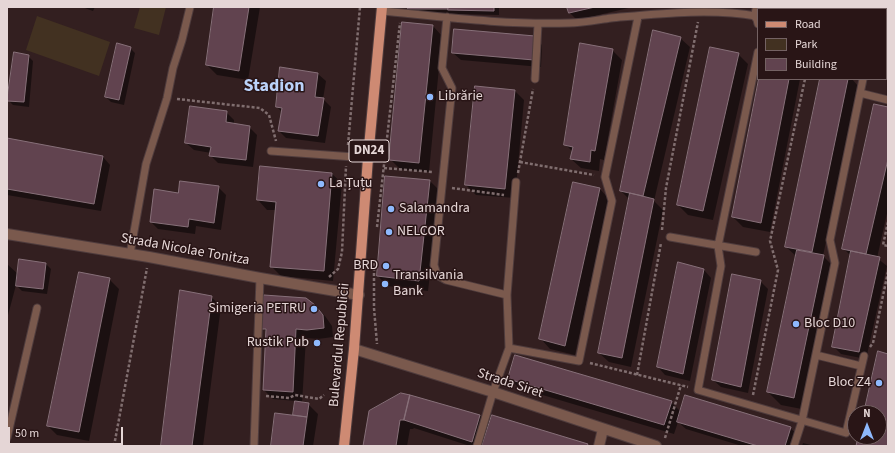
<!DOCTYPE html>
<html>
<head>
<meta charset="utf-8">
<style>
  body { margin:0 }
  #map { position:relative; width:895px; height:453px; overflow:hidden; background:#331f20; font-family:"Source Sans 3",sans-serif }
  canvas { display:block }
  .frame { position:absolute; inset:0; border:8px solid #e5d6d6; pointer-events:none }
  .legend { position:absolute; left:757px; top:8px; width:130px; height:72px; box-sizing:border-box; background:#291516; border:1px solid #746263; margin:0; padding:5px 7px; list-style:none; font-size:12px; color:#e5d6d6 }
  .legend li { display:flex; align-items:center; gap:8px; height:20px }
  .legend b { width:20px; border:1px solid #746263 }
  .north { position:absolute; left:847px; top:405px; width:40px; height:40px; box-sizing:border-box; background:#291516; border:1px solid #746263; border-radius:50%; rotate:0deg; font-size:11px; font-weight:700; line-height:16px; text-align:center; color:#e5d6d6 }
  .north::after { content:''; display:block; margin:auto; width:14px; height:18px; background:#8eb9fd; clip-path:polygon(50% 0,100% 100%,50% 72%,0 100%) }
  .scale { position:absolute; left:8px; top:427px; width:115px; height:18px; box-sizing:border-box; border:2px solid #e5d6d6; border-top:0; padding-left:5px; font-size:12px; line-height:14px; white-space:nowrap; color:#e5d6d6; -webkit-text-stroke:3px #291516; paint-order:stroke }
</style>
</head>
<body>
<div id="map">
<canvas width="895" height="453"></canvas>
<div class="frame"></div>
<ul class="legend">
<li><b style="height:5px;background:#ce8a73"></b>Road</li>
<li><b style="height:11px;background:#423121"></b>Park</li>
<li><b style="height:11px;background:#61434f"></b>Building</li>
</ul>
<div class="north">N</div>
<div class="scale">50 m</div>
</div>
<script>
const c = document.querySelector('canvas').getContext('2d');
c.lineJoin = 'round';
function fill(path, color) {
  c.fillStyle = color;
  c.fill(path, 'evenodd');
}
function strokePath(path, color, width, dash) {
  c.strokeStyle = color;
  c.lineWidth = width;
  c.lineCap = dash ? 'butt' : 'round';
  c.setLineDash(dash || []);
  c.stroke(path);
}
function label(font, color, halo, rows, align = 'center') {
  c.font = font + ' "Source Sans 3",sans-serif';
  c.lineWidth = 3;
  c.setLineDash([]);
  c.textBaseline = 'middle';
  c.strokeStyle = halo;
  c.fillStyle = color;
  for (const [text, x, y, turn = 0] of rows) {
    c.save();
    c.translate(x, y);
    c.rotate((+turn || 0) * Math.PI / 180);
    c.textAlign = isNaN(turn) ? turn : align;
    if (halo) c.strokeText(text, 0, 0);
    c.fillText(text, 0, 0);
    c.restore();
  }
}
const green = new Path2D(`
  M140,7H166L159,35L134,28Z
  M37,16L110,42L99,76L26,50Z`);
const shadow = new Path2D(`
  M82,7H95L93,11Z
  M215,7H260L248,80L217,75L207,65Z
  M409,7H499V15L414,13Z
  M568,7H633L577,20L570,13Z
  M820,7H858L857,9H820Z
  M433,26L442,36L429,172L400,169L390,159Z
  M535,37L542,45L541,67L461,60L453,53Z
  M680,38L690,47L654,201L663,210L631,367L609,362L599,353L630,200L621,191Z
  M130,48L135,53L124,105L111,102L106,97Z
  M612,50L622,60L604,160L600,159L599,171L581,168L571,159L573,152L565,144Z
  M738,54L748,64L713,220L688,215L678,205Z
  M28,56L33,61L29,107L13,105L8,100Z
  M281,68L318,74L326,81L323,99L331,107L325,143L286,138L279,131L282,112L277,107Z
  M760,79H800L770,232L743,227L733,217Z
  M821,79H852L858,86L823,256L836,269L807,410L781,405L768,392L796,256L786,247Z
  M476,87L515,91L524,100L515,198L476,195L466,185Z
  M888,108V209L877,258L887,266L866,359L841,354L833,346L851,256L843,248Z
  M226,112L234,120V124L249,127L257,135L253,167L218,163L210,155L211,153L194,150L186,143Z
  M7,139L103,157L110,165L101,211L7,195Z
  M260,167L332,174L342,183L333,281L281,276L271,266L276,210H267L258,200Z
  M386,178L430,181L440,191L428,291L387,286L378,276Z
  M218,187L226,195L221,230L196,226L195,234L158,229L151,222L179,194Z
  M600,189L609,199L575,355L550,349L541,339Z
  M7,264L18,274L46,264L51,269L47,294L22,291L16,285L7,319Z
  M679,264L704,270L711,278L690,381L665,375L658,367Z
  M109,279L119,289L89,441L57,435L48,426Z
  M760,281L768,289L748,393L721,387L713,380Z
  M211,297L221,306L203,446H163Z
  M315,305L325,316L332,326L333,337L318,339L306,338L302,403L308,404L318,414L313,446H272L294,416L296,401L273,399L264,390L267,333L263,328Z
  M509,378L671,402L681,412L790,428L798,435L795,446H742L686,429L678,422L674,434L519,388Z
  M370,411L480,416L487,424L480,446H470L414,428L413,429H410L407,446H364Z
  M803,443L815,446H802Z`);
const building = new Path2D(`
  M214,7H249L239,71L206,65Z
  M408,7H448V9H408Z
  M448,7H494V11L448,10Z
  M567,7H595L569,13Z
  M819,7H846L845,9H819Z
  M402,22L433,25L419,163L389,160Z
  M454,29L535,36L534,60L452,53Z
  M653,30L681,37L643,196L620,191Z
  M117,43L131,47L119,100L105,97Z
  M580,43L613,49L595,151L591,150L590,162L570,159L573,147L564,145Z
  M710,47L739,53L703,211L677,205Z
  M14,52L29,55L24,102L7,101Z
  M280,67L318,73L315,97L324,98L318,136L278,131L282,108L276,107Z
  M759,79H789L761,223L732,217Z
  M820,79H848L812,252L785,247Z
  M475,86L515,90L505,189L465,185Z
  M874,104L888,107V159L866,254L842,249Z
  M190,106L227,111L226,122L250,126L246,160L209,156L211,147L185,143Z
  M7,138L103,156L94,204L7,189Z
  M260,166L332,173L324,271L270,267L276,202L257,200Z
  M385,176L430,180L419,281L377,276Z
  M180,181L219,186L214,223L189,219L188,227L150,222L154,189L178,193Z
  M573,182L600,188L565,346L539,339Z
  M630,193L654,199L622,358L598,353Z
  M797,250L824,255L794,398L767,392Z
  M851,251L880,257L859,352L832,347Z
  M19,259L46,263L43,289L16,286Z
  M678,262L704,269L683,374L657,367Z
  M79,272L110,278L79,432L47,426Z
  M732,274L761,280L741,387L712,380Z
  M180,290L212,296L192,446H161Z
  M264,295L306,298L315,305L323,315L324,328L307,330L296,329L293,392L263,390L266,329H261Z
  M878,351L888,354V446H856L858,437H879V413H864Z
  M515,355L672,401L664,425L508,379Z
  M401,393L410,395L404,420H400L396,446H363L369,411Z
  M410,395L480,415L472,442L404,420Z
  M685,395L791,427L785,446H758L677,422Z
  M295,401L309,403L307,417L293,415Z
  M275,413L307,417L303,446H271Z
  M492,415L588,444L587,446H482Z`);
const path = new Path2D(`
  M177,99L260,108L269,115L276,141
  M348,145L360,7
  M520,162L594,175
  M384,168L433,172
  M518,173L533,89
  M452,188L504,195
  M888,222L883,245L888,246
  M377,227L400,23
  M662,230L666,188L698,22
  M374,263V308L377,344
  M329,277L338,269L342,252L346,166
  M870,347L873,343L888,272
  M590,363L688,387
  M637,375L661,243
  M753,395L778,270L770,241L805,79
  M266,396L289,398L295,395L319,399L324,395
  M665,438L681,385
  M114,446L147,268`);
const lane = new Path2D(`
  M382,11C444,17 506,25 569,23C583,23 597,20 611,18C657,14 710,8 756,16L758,24
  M447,17L442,68L452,88L434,265L437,275L446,280L507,295L509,348
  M758,52L718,246L721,266L698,390L846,433L864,356
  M535,79L538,24
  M860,93L888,100
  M271,151L368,158
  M670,237L756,252
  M130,254L146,164L167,98L173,68L182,40L190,7
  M507,295L516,182
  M816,355L861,366
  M7,438L37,308
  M254,446L260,278
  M477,446L493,392L509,348L579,361L612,201L605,177L638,17
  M794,446L802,421L835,263L830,240L863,79`);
const street = new Path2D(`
  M756,16L758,7
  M886,29L888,21
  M7,234L149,257L260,278L359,295
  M354,349L493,392L656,446
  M599,446L603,429`);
const primary = new Path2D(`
  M344,446L354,349L368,158L382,7`);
const markers = [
  [430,97,4,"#8eb9fd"],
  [321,184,4,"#8eb9fd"],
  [391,209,4,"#8eb9fd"],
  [389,232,4,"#8eb9fd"],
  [386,266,4,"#8eb9fd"],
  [385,284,4,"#8eb9fd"],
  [314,309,4,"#8eb9fd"],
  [796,324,4,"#8eb9fd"],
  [317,343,4,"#8eb9fd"],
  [879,383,4,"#8eb9fd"]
];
const shields = [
  [369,151,40]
];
const shieldNames = [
  ["DN24",369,151]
];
const poiNames = [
  ["Librărie",438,97],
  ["La Țuțu",329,184],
  ["Salamandra",399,209],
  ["NELCOR",397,232],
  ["BRD",378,266,"right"],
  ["Transilvania",393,276],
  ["Bank",393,292],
  ["Simigeria PETRU",306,309,"right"],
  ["Bloc D10",804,324],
  ["Rustik Pub",309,343,"right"],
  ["Bloc Z4",871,383,"right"]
];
const streetNames = [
  ["Strada Nicolae Tonitza",185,250,10],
  ["Bulevardul Republicii",340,345,-85],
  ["Strada Siret",510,384,18]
];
const districtNames = [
  ["Stadion",274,87]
];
fill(green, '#423121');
fill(shadow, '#0007');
fill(building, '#61434f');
strokePath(building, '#877079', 1);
strokePath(lane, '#4f3c3d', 9);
strokePath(street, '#4f3c3d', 12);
strokePath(primary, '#4f3c3d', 12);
strokePath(path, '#806e6f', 2.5, [3, 2]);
strokePath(lane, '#7a594d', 7);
strokePath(street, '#7a594d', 10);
strokePath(primary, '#ce8a73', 10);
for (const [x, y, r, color] of markers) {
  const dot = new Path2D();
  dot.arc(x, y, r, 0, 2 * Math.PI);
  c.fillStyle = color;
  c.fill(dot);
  strokePath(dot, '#291516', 1.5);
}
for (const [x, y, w] of shields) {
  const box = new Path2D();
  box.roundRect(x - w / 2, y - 11, w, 22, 3);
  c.fillStyle = '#291516';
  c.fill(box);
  strokePath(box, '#e5d6d6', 1);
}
label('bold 13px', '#e5d6d6', null, shieldNames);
label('14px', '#e5d6d6', '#291516', poiNames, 'left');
label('14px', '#e5d6d6', '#291516', streetNames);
label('bold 18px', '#bad2f9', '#291516', districtNames);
</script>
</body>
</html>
